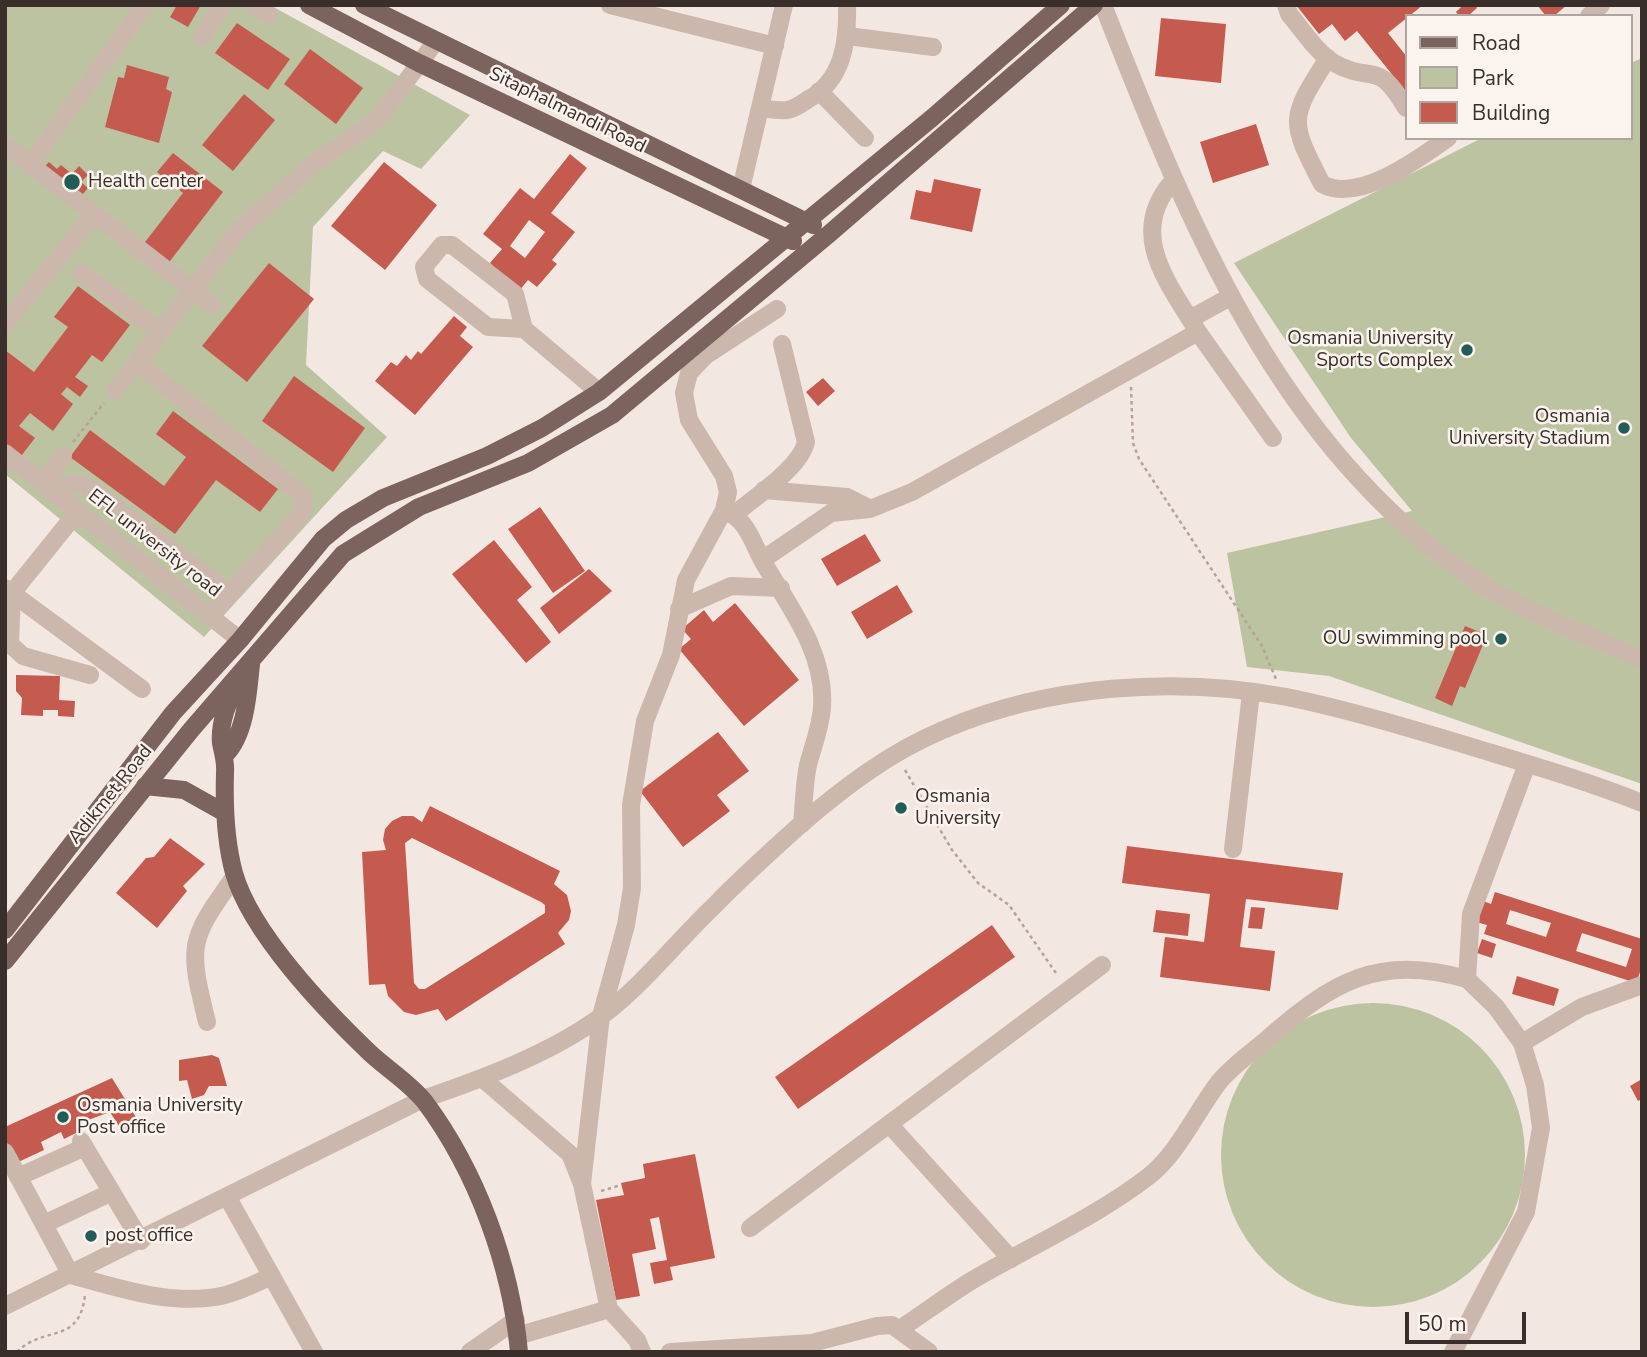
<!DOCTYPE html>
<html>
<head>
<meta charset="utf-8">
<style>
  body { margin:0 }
  #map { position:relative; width:1647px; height:1357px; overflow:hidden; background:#f3e8e1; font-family:"Nunito Sans",sans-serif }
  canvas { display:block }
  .frame { position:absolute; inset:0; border:7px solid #3a2e2b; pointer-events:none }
  .legend { position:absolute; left:1405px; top:14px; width:228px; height:126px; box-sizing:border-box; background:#fbf3ee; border:2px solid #aea4a0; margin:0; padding:9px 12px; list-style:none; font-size:21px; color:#3a2e2b }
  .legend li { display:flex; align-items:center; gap:14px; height:35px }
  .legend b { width:35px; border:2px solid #aea4a0 }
  .scale { position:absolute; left:1405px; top:1312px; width:121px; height:32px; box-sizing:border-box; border:4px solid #3a2e2b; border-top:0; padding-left:9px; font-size:21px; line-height:24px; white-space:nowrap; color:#3a2e2b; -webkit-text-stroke:5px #fbf3ee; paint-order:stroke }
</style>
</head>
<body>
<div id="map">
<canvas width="1647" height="1357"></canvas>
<div class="frame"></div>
<ul class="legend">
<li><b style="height:9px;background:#7c635d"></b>Road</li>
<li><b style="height:19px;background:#bcc3a1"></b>Park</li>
<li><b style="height:19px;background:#c45b4e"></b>Building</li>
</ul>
<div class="scale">50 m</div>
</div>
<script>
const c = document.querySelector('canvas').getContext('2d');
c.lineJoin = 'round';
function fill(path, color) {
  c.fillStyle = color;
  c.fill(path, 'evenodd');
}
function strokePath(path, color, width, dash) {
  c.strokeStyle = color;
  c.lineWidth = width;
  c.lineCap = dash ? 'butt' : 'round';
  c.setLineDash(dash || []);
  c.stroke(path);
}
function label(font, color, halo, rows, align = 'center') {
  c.font = font + ' "Nunito Sans",sans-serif';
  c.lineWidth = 5;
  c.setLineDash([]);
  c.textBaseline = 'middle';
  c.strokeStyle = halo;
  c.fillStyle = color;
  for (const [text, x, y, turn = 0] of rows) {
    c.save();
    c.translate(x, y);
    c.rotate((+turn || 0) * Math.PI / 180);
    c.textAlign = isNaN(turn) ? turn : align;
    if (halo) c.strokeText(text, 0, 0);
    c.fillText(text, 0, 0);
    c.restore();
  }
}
const green = new Path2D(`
  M5,5H270L470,115L421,169L383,151L313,227L306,365L387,437L204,637L5,474Z
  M1642,58V784L1329,676L1247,667L1227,553L1412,511L1351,438L1234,263L1482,138H1631V63Z
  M1221 1155a152 152 0 1 1 304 0a152 152 0 1 1-304 0Z`);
const building = new Path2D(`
  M177,5H201L188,27L170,17Z
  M1296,5H1423L1388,33L1407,57V93L1357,31L1345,41L1332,24L1319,34Z
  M1463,5H1475L1477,8L1468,16H1459L1456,12Z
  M1537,5H1567L1554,16H1546Z
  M1161,18L1226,24L1221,83L1155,76Z
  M237,23L290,59L268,90L215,53Z
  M310,49L363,88L336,124L284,84Z
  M127,65L169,77L166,89L172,92L159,143L105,127L118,77L124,78Z
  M244,94L275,120L233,171L202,145Z
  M1256,124L1269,165L1213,183L1200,142Z
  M173,153L223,192L167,265L142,246L183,193L157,172Z
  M570,154L587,168L551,213L575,232L552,260L557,264L537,287L528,280L519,291L493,271L495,268L490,263L502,249L483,234L520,188L534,199ZM529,220L545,232L525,258L510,246Z
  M49,162L57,169L61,165L72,174L79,166L88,175L81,182L88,188L78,200L42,169Z
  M384,162L437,205L385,270L331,226Z
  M934,179L981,189L972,232L910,219L916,190L931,193Z
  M269,263L314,299L247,382L202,346Z
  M78,286L130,325L102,362L92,355L75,377L88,386L80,397L67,387L61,394L73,404L53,431L30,413L19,426L35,438L18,460L5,450V350L34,372L68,327L54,317Z
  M454,316L467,327L460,336L473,347L415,415L375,381L391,362L397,366L406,355L411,360L418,351L421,354Z
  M294,376L365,428L333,472L262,421Z
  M823,378L835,391L818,406L806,392Z
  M173,411L278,489L260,512L216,480L175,534L70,457L90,430L164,486L186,457L156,434Z
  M540,507L585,571L553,593L508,529Z
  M865,534L881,561L837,586L821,559Z
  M494,540L532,587L517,600L551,642L526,663L452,574Z
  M589,569L612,591L559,634L540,608Z
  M897,585L913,612L867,639L851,612Z
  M735,603L799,680L744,726L679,649L691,639L682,629L704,610L713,622Z
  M1465,626L1487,635L1465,688L1460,686L1452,706L1435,698Z
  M16,675L60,676L59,700L75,701L74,717L58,716V710H43V716L21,715L22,698L16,691Z
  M718,732L749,771L717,795L730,811L683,847L640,791Z
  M430,806L560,871L554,884L567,895L571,911L569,920L558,933L565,944L446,1021L438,1009L416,1015L404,1012L388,996L385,984L369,985L362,852L386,850L383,840L385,829L392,821L402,816H413L422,822ZM412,838L541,902L545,905V913L425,989H419L414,983L405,843Z
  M170,838L205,864L183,886L187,891L157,928L116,893L146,858L154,857Z
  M1127,846L1343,873L1338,910L1246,899L1240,947L1275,951L1270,991L1160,977L1165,937L1204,942L1210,894L1122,883Z
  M1495,892L1642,939V967L1636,983L1484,934L1487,925L1476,922L1483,901L1491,904ZM1510,910L1551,923L1546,937L1506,924ZM1582,933L1632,949L1626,967L1576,951Z
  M1251,907L1265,908L1262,929L1248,928Z
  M1156,910L1190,914L1188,936L1153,932Z
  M992,925L1015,957L798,1109L775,1077Z
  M1482,939L1496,944L1492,958L1477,953Z
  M1517,976L1559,989L1554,1006L1512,994Z
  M212,1055L219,1058L227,1086H209L204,1095L192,1099L187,1080L179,1081V1060Z
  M112,1078L139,1122L122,1131L110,1112L77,1124L80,1131L64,1139L61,1132L41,1142L44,1150L14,1164L5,1145V1127Z
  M1642,1079V1099L1638,1101L1630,1086Z
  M695,1154L715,1258L670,1267L673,1280L654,1284L650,1263L667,1260L659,1217L650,1219L656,1249L632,1254L640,1296L616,1300L596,1200L624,1195L621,1183L645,1178L643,1164Z`);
const path = new Path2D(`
  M1131,387L1133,443L1139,459L1262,646L1276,679
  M73,442L104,403
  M905,770L952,850L978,883L1009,905L1058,976
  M601,1191L618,1186
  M17,1352C45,1324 79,1346 85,1295`);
const minor = new Path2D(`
  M253,5L269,15
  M610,5L775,46
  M1103,5C1188,221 1275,443 1474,579C1524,613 1587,634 1642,659
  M1286,5L1289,14C1302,29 1317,53 1334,63C1373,85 1376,57 1406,108
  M1589,16L1601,5
  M848,36L933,47
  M202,37L222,5
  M1328,58C1289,119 1289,120 1322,184C1359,204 1418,159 1448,138
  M819,91L865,138
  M760,108C768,109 779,111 787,110C794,109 801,104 807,100C843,81 848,42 847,5
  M5,145L212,305
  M30,164L145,5
  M741,189L784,5
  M81,273L160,331
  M1190,319L1230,297
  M5,324L93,215
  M524,329L488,327L427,279L424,267L442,245H452L515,294L524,329L599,392
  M1198,332L1273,438
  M115,390L137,362
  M5,453L240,640
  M42,482L63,456
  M48,487L80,484L90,488L230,594
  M764,490L847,497L869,508
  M724,510C747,520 751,539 762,560C788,605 826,652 822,707C821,726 813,746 808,765C804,784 804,805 802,824
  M78,511L12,593L10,644L23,656L90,675
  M735,514C756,496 800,468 806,442L782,344
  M762,560L831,513L870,509L912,492L1198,332C1169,284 1126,234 1173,181
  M5,588L142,689
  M679,609L731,586L781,588
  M211,615L302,513L303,496L137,362L239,230L313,164L368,127L384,111L436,41
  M1233,849L1251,693
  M207,1022C188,945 188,941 235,876
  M1522,1043L1496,1007L1467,979L1471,914L1527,764
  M483,1079L570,1154L582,1184L609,1309L517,1336
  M889,1124L1011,1259
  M81,1141L141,1241
  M5,1152L71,1275C118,1288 172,1306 221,1296C239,1292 256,1283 272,1276
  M18,1177L85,1147
  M582,1184L601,1016L626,925L632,888L631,805L645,721L671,655L686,580L724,510L728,492L724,476L689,420L684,393L689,373L705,356L777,309
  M228,1198L314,1352
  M44,1224L112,1192
  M750,1228L1102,965
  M5,1306L423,1099C482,1079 552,1053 603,1015C645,983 677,941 715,905C742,877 771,851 800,825C843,788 890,752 943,730C1047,685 1175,676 1287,697C1345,709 1402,726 1459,743C1521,762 1582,779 1642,803
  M609,1309L637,1340L642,1352
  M900,1329C924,1313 947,1296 971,1281C1030,1246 1095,1218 1149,1176C1179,1152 1196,1112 1219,1082C1232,1066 1251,1053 1266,1040C1333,981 1378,954 1467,979
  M470,1352L516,1320
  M670,1352L812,1343L877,1326L892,1325L929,1352
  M1453,1352L1526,1212L1541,1128L1535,1085L1522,1043L1582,1007L1642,985`);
const major = new Path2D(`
  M309,5L419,63L793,241
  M364,5L813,225
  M238,682C229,698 219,723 221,743C223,754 226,762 225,773C224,807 225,840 234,873C251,933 325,1010 370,1053C387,1069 410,1083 425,1102C477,1172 511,1265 519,1352
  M226,754C246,733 248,692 251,664
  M145,786L184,790L225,813
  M5,930L173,713L240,640L323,539L346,520L383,498L487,456L542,428L599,392L932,118L1061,5
  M5,961L191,730L343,554L419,507L528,463L612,415L829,234L1094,5`);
const markers = [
  [72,182,9,"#215c58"],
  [1467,350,7,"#215c58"],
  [1624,428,7,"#215c58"],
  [1501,639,7,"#215c58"],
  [901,808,7,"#215c58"],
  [63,1117,7,"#215c58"],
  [91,1236,7,"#215c58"]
];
const streetNames = [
  ["Sitaphalmandi Road",567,111,26],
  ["EFL university road",154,544,38],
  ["Adikmet Road",111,795,-51]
];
const poiNames = [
  ["Health center",88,182],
  ["Osmania University",1453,339,"right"],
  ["Sports Complex",1453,361,"right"],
  ["Osmania",1610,417,"right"],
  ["University Stadium",1610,439,"right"],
  ["OU swimming pool",1487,639,"right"],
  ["Osmania",915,797],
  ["University",915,819],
  ["Osmania University",77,1106],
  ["Post office",77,1128],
  ["post office",105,1236]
];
fill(green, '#bcc3a1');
fill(building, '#c45b4e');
strokePath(path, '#b8a197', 2.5, [3.5, 3.5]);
strokePath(minor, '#ccb7ad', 18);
strokePath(major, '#7c635d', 18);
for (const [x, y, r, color] of markers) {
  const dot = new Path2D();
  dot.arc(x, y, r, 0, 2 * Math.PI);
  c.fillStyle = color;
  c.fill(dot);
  strokePath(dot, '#fbf3ee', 2.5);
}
label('19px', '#3a2e2b', '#fbf3ee', streetNames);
label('19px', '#3a2e2b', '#fbf3ee', poiNames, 'left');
</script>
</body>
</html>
